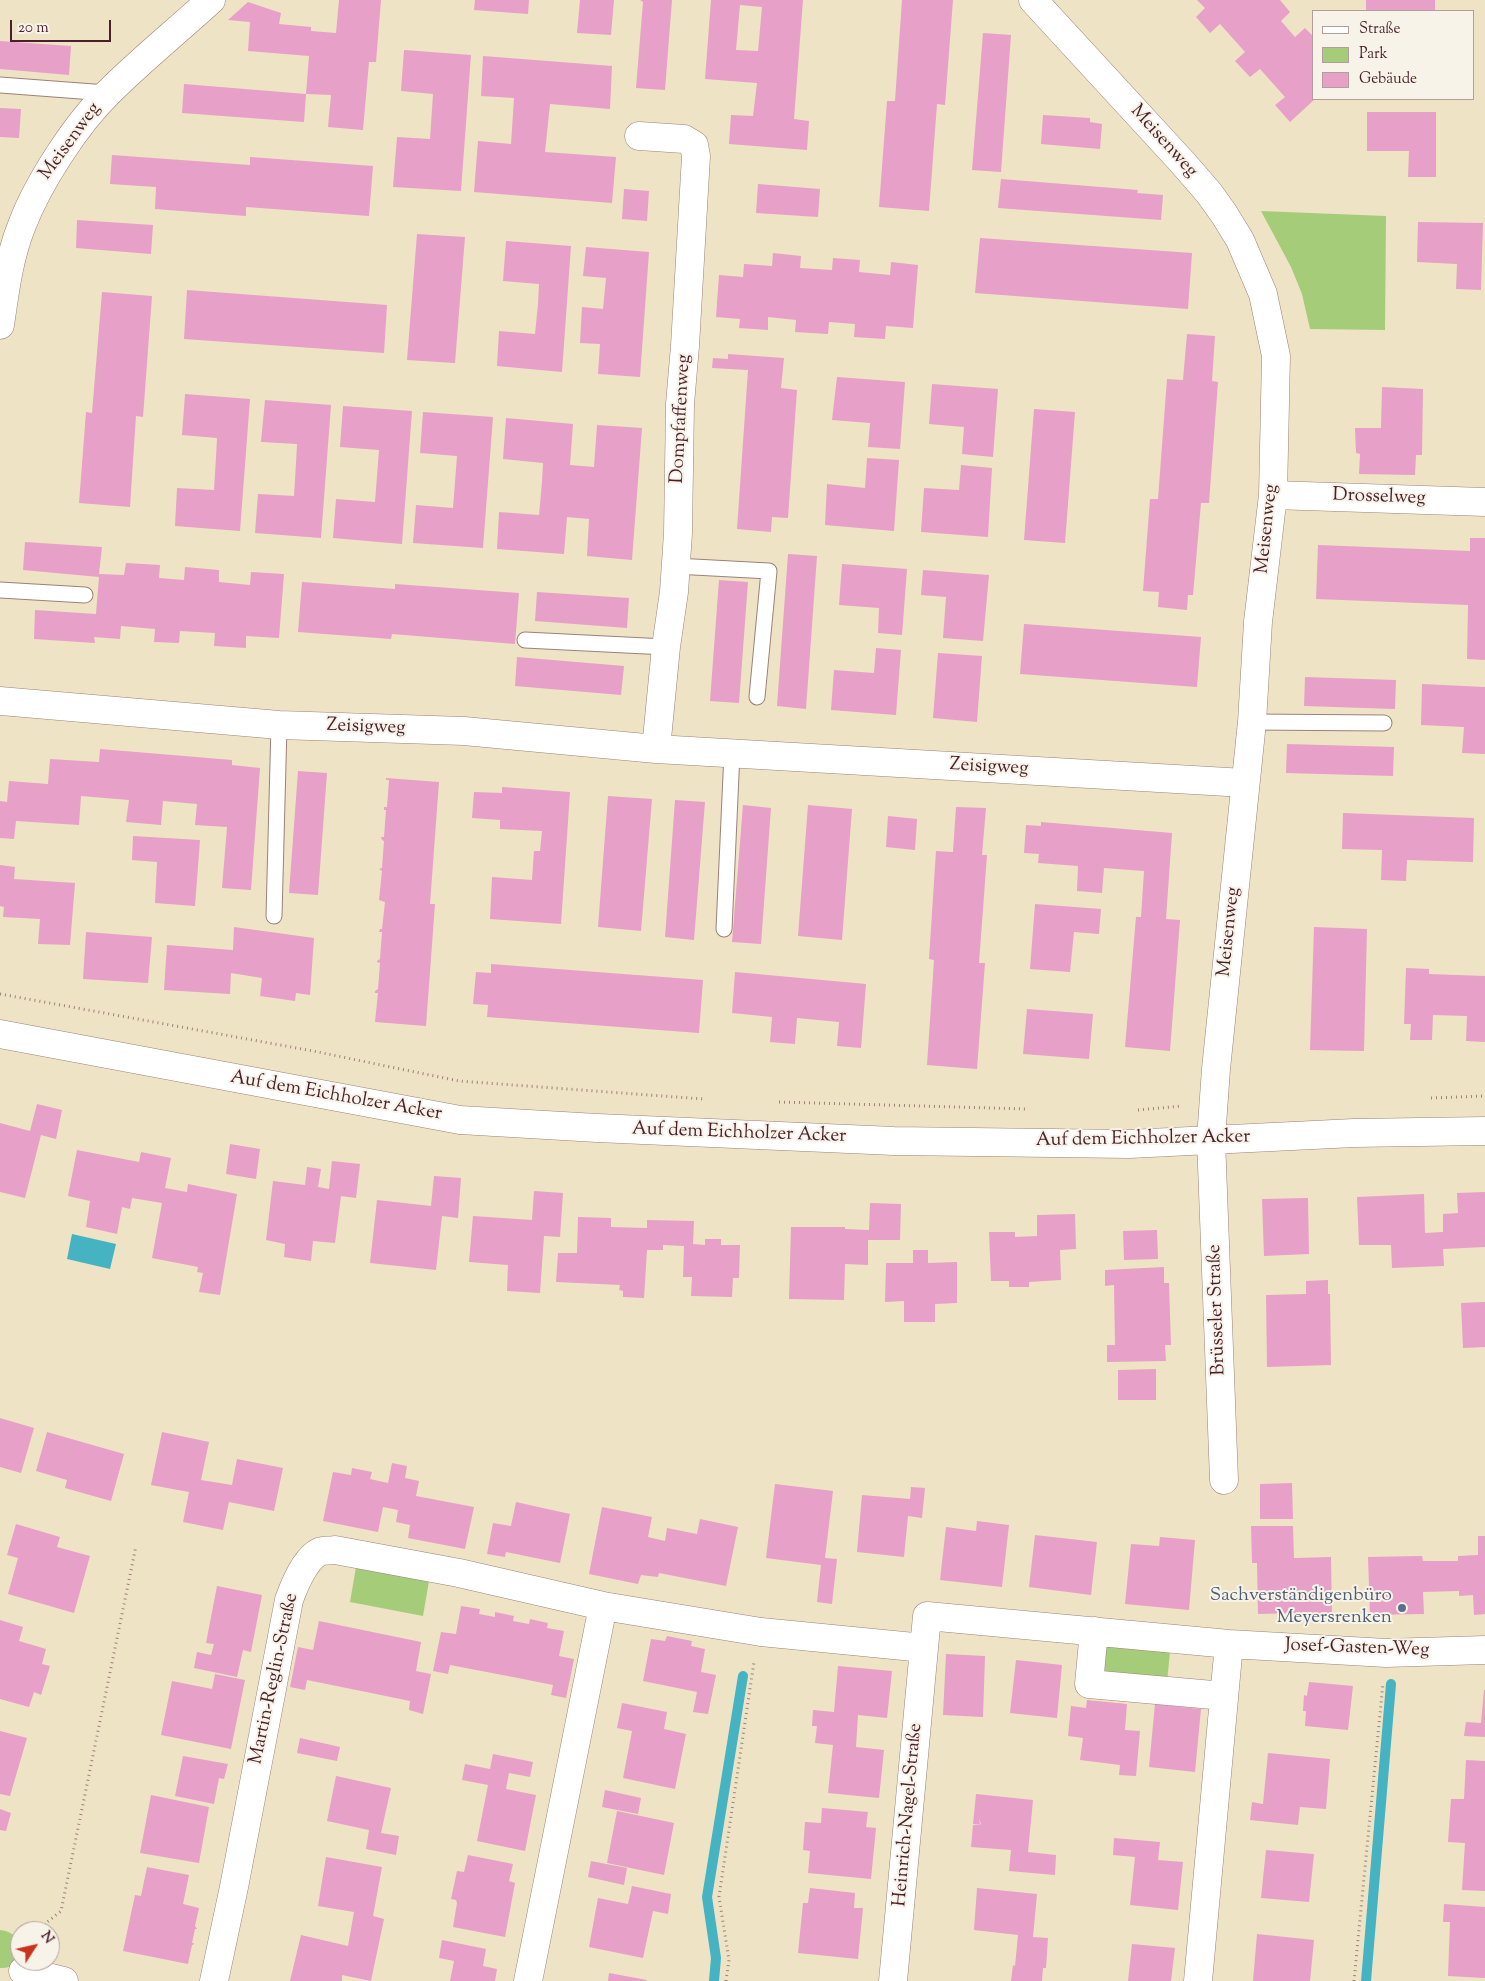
<!DOCTYPE html>
<html>
<head>
<meta charset="utf-8">
<style>
  body { margin:0 }
  #map { position:relative; width:1485px; height:1981px; overflow:hidden; background:#efe3c5; font-family:"Sorts Mill Goudy",serif }
  canvas { display:block }
  .legend { position:absolute; left:1312px; top:10px; width:162px; height:90px; box-sizing:border-box; background:#f7f3e8; border:1px solid #b29e9c; margin:0; padding:6px 9px; list-style:none; font-size:15px; color:#4a1f2b }
  .legend li { display:flex; align-items:center; gap:10px; height:25px }
  .legend b { width:25px; border:1px solid #b29e9c }
  .north { position:absolute; left:10px; top:1921px; width:50px; height:50px; box-sizing:border-box; background:#f7f3e8; border:1px solid #b29e9c; border-radius:50%; rotate:55deg; font-size:14px; font-weight:700; line-height:20px; text-align:center; color:#4a1f2b }
  .north::after { content:''; display:block; margin:auto; width:18px; height:22px; background:#c8321e; clip-path:polygon(50% 0,100% 100%,50% 72%,0 100%) }
  .scale { position:absolute; left:10px; top:20px; width:101px; height:22px; box-sizing:border-box; border:2px solid #4a1f2b; border-top:0; padding-left:6px; font-size:15px; line-height:18px; white-space:nowrap; color:#4a1f2b; -webkit-text-stroke:4px #f7f3e8; paint-order:stroke }
</style>
</head>
<body>
<div id="map">
<canvas width="1485" height="1981"></canvas>
<ul class="legend">
<li><b style="height:6px;background:#fff"></b>Straße</li>
<li><b style="height:14px;background:#a5cd79"></b>Park</li>
<li><b style="height:14px;background:#e7a0c7"></b>Gebäude</li>
</ul>
<div class="north">N</div>
<div class="scale">20 m</div>
</div>
<script>
const c = document.querySelector('canvas').getContext('2d');
c.lineJoin = 'round';
function fill(path, color) {
  c.fillStyle = color;
  c.fill(path, 'evenodd');
}
function strokePath(path, color, width, dash) {
  c.strokeStyle = color;
  c.lineWidth = width;
  c.lineCap = dash ? 'butt' : 'round';
  c.setLineDash(dash || []);
  c.stroke(path);
}
function label(font, color, halo, rows, align = 'center') {
  c.font = font + ' "Sorts Mill Goudy",serif';
  c.lineWidth = 4;
  c.setLineDash([]);
  c.textBaseline = 'middle';
  c.strokeStyle = halo;
  c.fillStyle = color;
  for (const [text, x, y, turn = 0] of rows) {
    c.save();
    c.translate(x, y);
    c.rotate((+turn || 0) * Math.PI / 180);
    c.textAlign = isNaN(turn) ? turn : align;
    if (halo) c.strokeText(text, 0, 0);
    c.fillText(text, 0, 0);
    c.restore();
  }
}
const green = new Path2D(`
  M1261,211L1386,216L1385,330L1310,329L1302,294L1291,267Z
  M356,1567L429,1581L423,1616L350,1602Z
  M1101,1646L1170,1652L1167,1682L1098,1676Z
  M0,1930C28,1932 26,1970 0,1968Z`);
const water = new Path2D(`
  M72,1234L116,1244L110,1269L67,1259Z`);
const stream = new Path2D(`
  M714,1981L716,1958L707,1897L743,1676
  M1366,1981L1391,1684`);
const building = new Path2D(`
  M339,0H381L376,62H369L363,130L328,127L331,95L306,94L309,56L248,51L250,22L228,20L248,2L281,13L279,24L311,27V31L336,33Z
  M475,0H529L528,14L474,10Z
  M580,0H614L611,35L577,33Z
  M640,0H672L665,90L636,88L643,2Z
  M711,0H803L794,119L809,121L807,150L729,144L731,115L753,116L757,83L705,79ZM740,5L762,7L758,51L736,50Z
  M902,0H953L945,105L937,104L929,211L879,207L887,101H895Z
  M1197,0H1280L1290,12L1281,21L1295,37L1305,28L1314,37V99H1315L1290,122L1275,105L1285,97L1260,69L1250,77L1235,61L1245,52L1220,24L1210,33L1196,17L1205,8Z
  M1366,0H1435V11H1366Z
  M983,33L1011,35L1001,172L972,170Z
  M0,41L71,46L69,75L0,69Z
  M404,50L471,55L461,191L393,187L397,137L430,139L433,94L401,91Z
  M483,56L612,66L610,109L550,104L545,152L616,157L612,203L474,192L478,141L511,144L514,98L481,96Z
  M184,84L306,94L304,122L182,113Z
  M0,108L21,109L19,138L0,137Z
  M1367,112H1436V177H1408L1409,151H1367Z
  M1043,115L1090,118V122L1102,124L1100,149L1041,144Z
  M112,155L250,165V157L373,166L369,216L246,207V216L155,209L156,187L110,184Z
  M1001,179L1138,190L1137,193L1163,195L1161,220L998,208Z
  M758,184L820,189L818,217L756,213Z
  M624,189L649,191L647,221L622,219Z
  M77,220L153,225L151,254L76,248Z
  M1418,222L1483,223L1481,290L1456,289L1457,264L1417,262Z
  M417,234L465,237L455,363L407,360Z
  M980,238L1192,253L1188,309L975,293Z
  M506,241L571,246L562,372L497,366L499,331L535,334L538,304L539,284L503,281Z
  M586,247L649,252L640,377L598,374L600,344L580,343L582,307L603,309L606,278L583,276Z
  M773,253L801,256L800,268L832,270L833,258L860,260L859,272L890,275L891,262L918,265L913,328L886,326L885,339L854,337L855,324L829,322L828,334L795,332L796,320L768,317V330L739,328L740,319L716,317L719,275L743,277L744,264L772,266Z
  M187,290L387,305L384,353L184,339Z
  M102,292L152,296L143,417L136,416L130,507L79,503L86,412L92,413Z
  M1187,334L1215,336L1212,381L1218,382L1209,503H1201L1193,595H1188L1187,610L1158,607L1159,592L1143,591L1150,499H1158L1167,379L1183,380Z
  M728,354L784,358L781,388L797,390L788,518L772,517L771,532L737,529L748,370L712,368L713,358L728,359Z
  M837,377L905,382L900,449L868,447L870,423L832,420Z
  M932,384L998,389L993,457L962,454L964,427L929,424Z
  M1382,387L1423,389L1422,455H1416L1415,475L1359,474L1360,454L1356,453L1355,428H1381Z
  M185,394L250,399L240,531L175,526L177,488L214,490L216,457L217,438L182,435Z
  M265,400L331,405L321,538L255,533L258,494L294,496L296,463L297,444L261,442Z
  M343,406L412,411L402,544L333,538L336,499L375,502L379,450L340,447Z
  M1034,409L1075,412L1065,543L1024,540Z
  M423,412L493,417L483,548L413,543L416,505L453,508L457,456L420,453Z
  M506,418L573,424L570,465L594,467L597,425L642,428L632,560L587,556L589,519L567,517L564,554L497,549L499,512L539,515L542,482L543,463L503,459Z
  M867,458L899,460L894,531L825,525L827,484L865,488Z
  M961,465L992,468L988,537L921,532L924,488L959,490Z
  M1470,538H1485V660L1467,659L1468,605L1316,599L1318,545L1470,551Z
  M25,542L102,547L99,574L124,575L126,563L160,565L159,578L184,580L185,567L219,570V582L250,585L251,572L284,574L279,638L246,636V648L214,646L215,633L180,631L179,643L154,642L155,629L121,626L120,639L94,637L95,643L34,639L35,610L96,614L99,577L23,570Z
  M788,554L817,556L806,709L777,706Z
  M842,564L907,569L902,635L878,633L879,608L839,605Z
  M923,570L989,575L983,641L943,638L946,597L921,595Z
  M719,580L748,582L739,703L710,701Z
  M302,582L395,589V584L519,593L515,644L392,634L391,639L298,632Z
  M537,592L629,598L627,628L535,621Z
  M1024,624L1201,637L1197,687L1020,674Z
  M876,648L901,650L896,715L831,710L834,670L874,673Z
  M938,653L982,656L977,722L933,718Z
  M517,657L624,666L621,695L515,686Z
  M1305,677L1396,680L1395,709L1304,706Z
  M1422,684L1485,687V754L1462,753L1464,727L1421,725Z
  M1287,744L1394,747L1393,776L1286,773Z
  M100,749L232,760V765L260,768L251,890L222,888L227,827L195,825L197,804L163,801L161,825L126,822L129,800L81,796L79,825L16,821L14,839L0,838V801L7,802L9,781L48,784L50,759L99,762Z
  M298,771L327,773L318,895L289,893Z
  M386,778L439,782L430,904H435L426,1026L375,1022L378,993H375V991L378,989L380,963L377,962V961L380,959L382,932H379L380,929H382L385,902L379,900L382,871L379,869L382,868L384,841L382,840L381,837H384L386,810H384V807H387L389,780H386Z
  M502,787L570,792L561,924L490,919L492,877L532,880L534,851H540L542,831L500,829V820L472,818L474,792L502,793Z
  M608,796L652,799L641,931L598,927Z
  M675,800L705,802L694,940L665,937Z
  M743,805L771,808L761,944L732,942Z
  M808,805L852,809L842,940L798,936Z
  M956,807L986,808L982,855H987L979,963H985L977,1069L927,1065L934,960L929,959L936,851L953,852Z
  M1343,813L1474,818L1473,862L1407,860L1406,881L1381,880L1382,850L1342,849Z
  M888,816L917,819L915,850L886,847Z
  M1041,822L1172,833L1166,919L1180,920L1170,1051L1125,1047L1136,917H1141L1144,871L1104,868L1102,893L1077,891L1078,866L1038,863L1039,854L1024,853L1026,825L1041,826Z
  M133,836L200,840L195,906L155,903L157,862L132,860Z
  M0,865L15,867L14,879L75,883L70,945L38,944L40,919L3,917L4,907L0,906Z
  M1035,904L1101,909L1099,934L1074,932L1070,972L1030,969Z
  M234,927L314,938L310,995L296,993L295,1001L260,996L262,978L231,973L230,994L164,990L167,945L233,950Z
  M1314,927L1367,929L1364,1051L1310,1050Z
  M86,932L152,937L148,983L83,979Z
  M491,964L703,980L699,1033L487,1017L488,1005L473,1004L476,972L491,973Z
  M1406,968L1429,969V974L1485,976V1042L1466,1041L1467,1016L1433,1015L1432,1040H1410L1411,1024H1404Z
  M735,972L866,984L861,1048L837,1046L839,1022L797,1018L795,1044L770,1042L772,1017L732,1013Z
  M1027,1009L1093,1014L1089,1059L1023,1054Z
  M37,1104L62,1110L56,1139L41,1135L25,1198L0,1192V1123L30,1131Z
  M230,1144L260,1149L256,1179L226,1174Z
  M77,1150L139,1162L141,1152L171,1158L165,1188L187,1192L188,1184L237,1194L220,1295L199,1292L203,1273L197,1272L198,1267L152,1258L162,1203L132,1198L130,1209L122,1207L117,1234L86,1227L90,1201L68,1196Z
  M332,1161L360,1164L356,1198L341,1196L335,1243L313,1241L311,1261L284,1257L285,1244L266,1240L273,1181L305,1185L307,1167L321,1169L318,1187L329,1189Z
  M434,1176L461,1178L458,1218L442,1216L436,1270L370,1263L377,1200L431,1206Z
  M534,1191L563,1193L560,1237L544,1236L540,1293L507,1291L508,1265L469,1262L473,1216L532,1220Z
  M1485,1192V1247L1443,1249L1444,1266L1392,1268L1391,1245H1359L1357,1197L1424,1194L1425,1233L1443,1232V1214L1458,1213L1457,1193Z
  M1308,1198L1309,1254L1264,1256L1262,1199Z
  M870,1203L901,1204L900,1240H868V1265L845,1264L844,1300L789,1299L791,1227H845V1229L869,1230Z
  M1075,1214L1076,1249L1060,1250L1061,1280L1029,1282V1287H1009V1281H991L989,1232H1015V1237L1037,1236V1215Z
  M578,1217L611,1218V1227L647,1228V1220L694,1221L693,1244L705,1245V1239H721V1245H740L739,1278H733L732,1297L691,1296L692,1277H683L684,1246L663,1245V1250H647L644,1298L623,1297V1291L619,1290L620,1285L556,1282L558,1253H577Z
  M1157,1230L1158,1259L1124,1260L1123,1231Z
  M913,1250H928V1263L957,1262V1303L935,1304V1322H904V1301L885,1302L886,1263H913Z
  M1164,1267V1283H1169L1171,1345H1165L1166,1361L1107,1362V1345H1115L1114,1285L1105,1286V1270Z
  M1328,1280V1294H1330L1331,1365L1267,1367L1266,1295L1306,1294V1281Z
  M1485,1302V1347L1463,1348L1461,1303Z
  M1156,1369V1400H1118V1370Z
  M0,1418L34,1428L21,1473L0,1467Z
  M47,1432L124,1454L111,1501L65,1488L67,1480L36,1471Z
  M162,1432L209,1442L201,1480L232,1485L237,1459L283,1468L274,1511L229,1502L223,1530L183,1522L189,1492L151,1485Z
  M392,1463L407,1466L405,1478L419,1481L416,1496L474,1507L465,1549L408,1538L410,1525L396,1522L398,1510L383,1507L378,1532L323,1521L333,1472L351,1475L352,1468L372,1472L370,1479L388,1483Z
  M1292,1483L1293,1519H1260V1484Z
  M775,1484L833,1491L825,1558L837,1559L832,1604L817,1602L821,1565L766,1558Z
  M911,1487L925,1488L922,1518L908,1516L904,1557L857,1552L862,1495L910,1499Z
  M516,1502L570,1514L560,1563L506,1552L505,1557L487,1554L493,1523L511,1526Z
  M602,1507L652,1517L648,1537L665,1541L667,1528L697,1534L700,1519L738,1527L726,1586L659,1573L658,1577L641,1575L638,1584L589,1574Z
  M977,1521L1009,1525L1002,1587L940,1580L946,1527L976,1531Z
  M16,1524L60,1537L57,1547L90,1556L74,1613L8,1594L18,1558L7,1555Z
  M1251,1526H1293L1294,1558L1331,1557L1332,1617L1296,1618V1613L1258,1614L1257,1563H1252Z
  M1035,1535L1097,1542L1091,1595L1029,1587Z
  M1478,1536H1485V1614L1474,1615L1473,1595L1459,1596V1591L1423,1592L1424,1614L1370,1615L1368,1557L1422,1556L1423,1561H1458V1556L1478,1555Z
  M1160,1537L1195,1540L1189,1610L1125,1604L1131,1544L1159,1546Z
  M217,1586L262,1595L251,1652L243,1650L237,1677L194,1668L197,1652L211,1655L214,1644L206,1643Z
  M461,1606L480,1609L479,1614L495,1617V1612L514,1616L513,1621L529,1624L530,1619L548,1623L547,1628L564,1631L559,1656L574,1659L566,1698L551,1695L553,1685L518,1678L450,1665L448,1674L433,1671L441,1632L456,1634Z
  M0,1620L23,1627L19,1641L46,1649L42,1664L50,1666L41,1695L34,1692L29,1707L0,1699Z
  M319,1621L421,1642L416,1671L431,1674L423,1714L409,1710L410,1701L376,1694L307,1680L305,1690L290,1687L298,1647L313,1650Z
  M667,1636L692,1641L691,1646L705,1649L701,1672L716,1675L708,1714L693,1712L697,1692L643,1681L651,1639L665,1641Z
  M946,1654L985,1656L983,1717L943,1715Z
  M1016,1660L1062,1665L1057,1718L1010,1713Z
  M838,1666L892,1671L887,1718L858,1715L856,1747L884,1750L879,1798L828,1793L833,1745L815,1743L817,1726H812L813,1710L834,1712Z
  M215,1674L245,1680L231,1749L161,1735L172,1681L212,1689Z
  M1309,1682L1353,1686L1348,1730L1305,1726L1306,1711H1303L1304,1695L1307,1696Z
  M1484,1690H1485V1737L1464,1736L1466,1722L1481,1723Z
  M1087,1700L1127,1704L1125,1730L1140,1731L1136,1776L1119,1775L1120,1765L1080,1760L1083,1738L1068,1736L1071,1706L1086,1708Z
  M622,1703L667,1712L664,1729L686,1734L675,1789L623,1778L632,1731L617,1728Z
  M1155,1704L1201,1709L1195,1772L1149,1767Z
  M0,1731L27,1738L10,1796L0,1794Z
  M300,1738L340,1747L337,1761L297,1753Z
  M1268,1753L1330,1759L1326,1809L1300,1807L1298,1825L1250,1820L1252,1802L1263,1804Z
  M493,1754L533,1762L530,1777L509,1773L506,1789L536,1795L525,1851L477,1841L488,1785L462,1780L465,1764L490,1769Z
  M183,1756L228,1764L224,1779L219,1778L214,1804L175,1796Z
  M1466,1760L1485,1761V1891L1462,1890L1465,1843L1448,1842L1451,1799H1464Z
  M336,1776L391,1788L381,1833L399,1836L396,1855L366,1849L369,1830L327,1821Z
  M605,1790L641,1798L638,1814L602,1807Z
  M976,1794L1033,1800L1028,1852L1056,1855L1055,1875L1009,1871L1011,1850L971,1847L973,1825L983,1824H981L979,1818L980,1824H973Z
  M151,1795L209,1807L199,1863L140,1853Z
  M822,1808L868,1812L866,1827L876,1828L871,1879L808,1873L810,1851L803,1850L805,1822L821,1823Z
  M0,1809L11,1813L6,1831L0,1830Z
  M617,1811L674,1823L664,1875L607,1863Z
  M1114,1838L1160,1842L1158,1860L1183,1862L1178,1910L1130,1905L1135,1857L1113,1855Z
  M1266,1850L1314,1854L1309,1902L1261,1898Z
  M468,1855L513,1864L509,1881L515,1883L505,1937L453,1927L457,1903L456,1900L451,1899L457,1871L464,1872Z
  M326,1857L382,1867L373,1916L384,1919L371,1981L342,1975V1981H290L301,1935L348,1946L354,1912L318,1906Z
  M591,1861L627,1868L624,1885L588,1877Z
  M147,1867L189,1875L183,1904L199,1908L195,1926L197,1929H195L192,1943H194L193,1945H192L188,1964L123,1951L135,1895L141,1896Z
  M632,1886L671,1894L668,1914L653,1911L643,1958L589,1947L598,1898L628,1904Z
  M810,1888L855,1893L854,1908H863L858,1959L798,1953L803,1903H808Z
  M977,1888L1037,1894L1033,1937L1048,1938L1046,1968H1043L1042,1981H1011L1013,1965L1015,1966L1018,1935L974,1930Z
  M1444,1904L1485,1907V1978L1448,1976L1450,1922H1443Z
  M1257,1934L1314,1940L1310,1981H1253Z
  M442,1940L486,1949L483,1966L497,1969L495,1981H450L454,1961L439,1958Z
  M1132,1944L1175,1948L1171,1981H1128Z
  M609,1973L647,1980L646,1981H608Z`);
const path = new Path2D(`
  M0,994L313,1051L459,1081L703,1099
  M1431,1098L1485,1096
  M779,1102L1027,1109
  M1138,1110L1182,1106
  M36,1931L61,1911L136,1546
  M726,1981L729,1960L719,1897L754,1662
  M1354,1981L1383,1683`);
const lane = new Path2D(`
  M0,85L107,93
  M675,566L769,571L757,697
  M0,590L85,595
  M525,640L666,647
  M1252,722L1384,723
  M274,916L279,725
  M724,929L732,753`);
const street = new Path2D(`
  M1033,0L1183,163L1209,193L1224,214L1240,240L1263,294L1276,356L1273,495L1258,622L1252,722L1216,1069L1211,1139L1224,1480
  M639,136L684,139L694,145L696,156L685,346L680,404L678,533L674,592L666,647L656,749
  M0,325C5,291 9,257 22,225C38,183 76,124 109,92C141,60 177,31 211,0
  M1273,495L1485,502
  M0,701L279,725L464,731L656,749L1245,783
  M0,1034L460,1120L597,1128L894,1141L1129,1144L1354,1133L1485,1131
  M603,1606L761,1632L924,1648
  M1094,1631L1089,1684L1224,1696
  M23,1971L64,1981
  M214,1981L234,1887L289,1600C294,1586 305,1559 319,1552C323,1550 330,1551 335,1550L459,1573L603,1606L528,1981
  M893,1981L927,1616L1229,1644L1386,1653L1485,1650
  M1198,1981L1229,1644`);
const markers = [
  [1402,1608,5,"#5c6f8a"]
];
const streetNames = [
  ["Meisenweg",71,142,-54],
  ["Meisenweg",1163,142,48],
  ["Dompfaffenweg",682,419,-87],
  ["Drosselweg",1379,498,2],
  ["Meisenweg",1268,529,-84],
  ["Zeisigweg",366,728,2],
  ["Zeisigweg",989,768,3],
  ["Meisenweg",1230,932,-84],
  ["Auf dem Eichholzer Acker",336,1097,10],
  ["Auf dem Eichholzer Acker",739,1134,2],
  ["Auf dem Eichholzer Acker",1143,1140,-1],
  ["Brüsseler Straße",1218,1310,-92],
  ["Josef-Gasten-Weg",1357,1649,2],
  ["Martin-Reglin-Straße",275,1679,-78],
  ["Heinrich-Nagel-Straße",909,1815,-85]
];
const serviceNames = [
  ["Sachverständigenbüro",1392,1597],
  ["Meyersrenken",1392,1619]
];
fill(green, '#a5cd79');
fill(water, '#45b3c1');
strokePath(stream, '#45b3c1', 10);
fill(building, '#e7a0c7');
strokePath(lane, '#9c8178', 17);
strokePath(street, '#9c8178', 29);
strokePath(path, '#9c8178', 3, [1, 4]);
strokePath(lane, '#fff', 15);
strokePath(street, '#fff', 28);
for (const [x, y, r, color] of markers) {
  const dot = new Path2D();
  dot.arc(x, y, r, 0, 2 * Math.PI);
  c.fillStyle = color;
  c.fill(dot);
  strokePath(dot, '#f7f3e8', 2);
}
label('19px', '#4a1f2b', '#f7f3e8', streetNames);
label('19px', '#4e5e75', '#f7f3e8', serviceNames, 'right');
</script>
</body>
</html>
